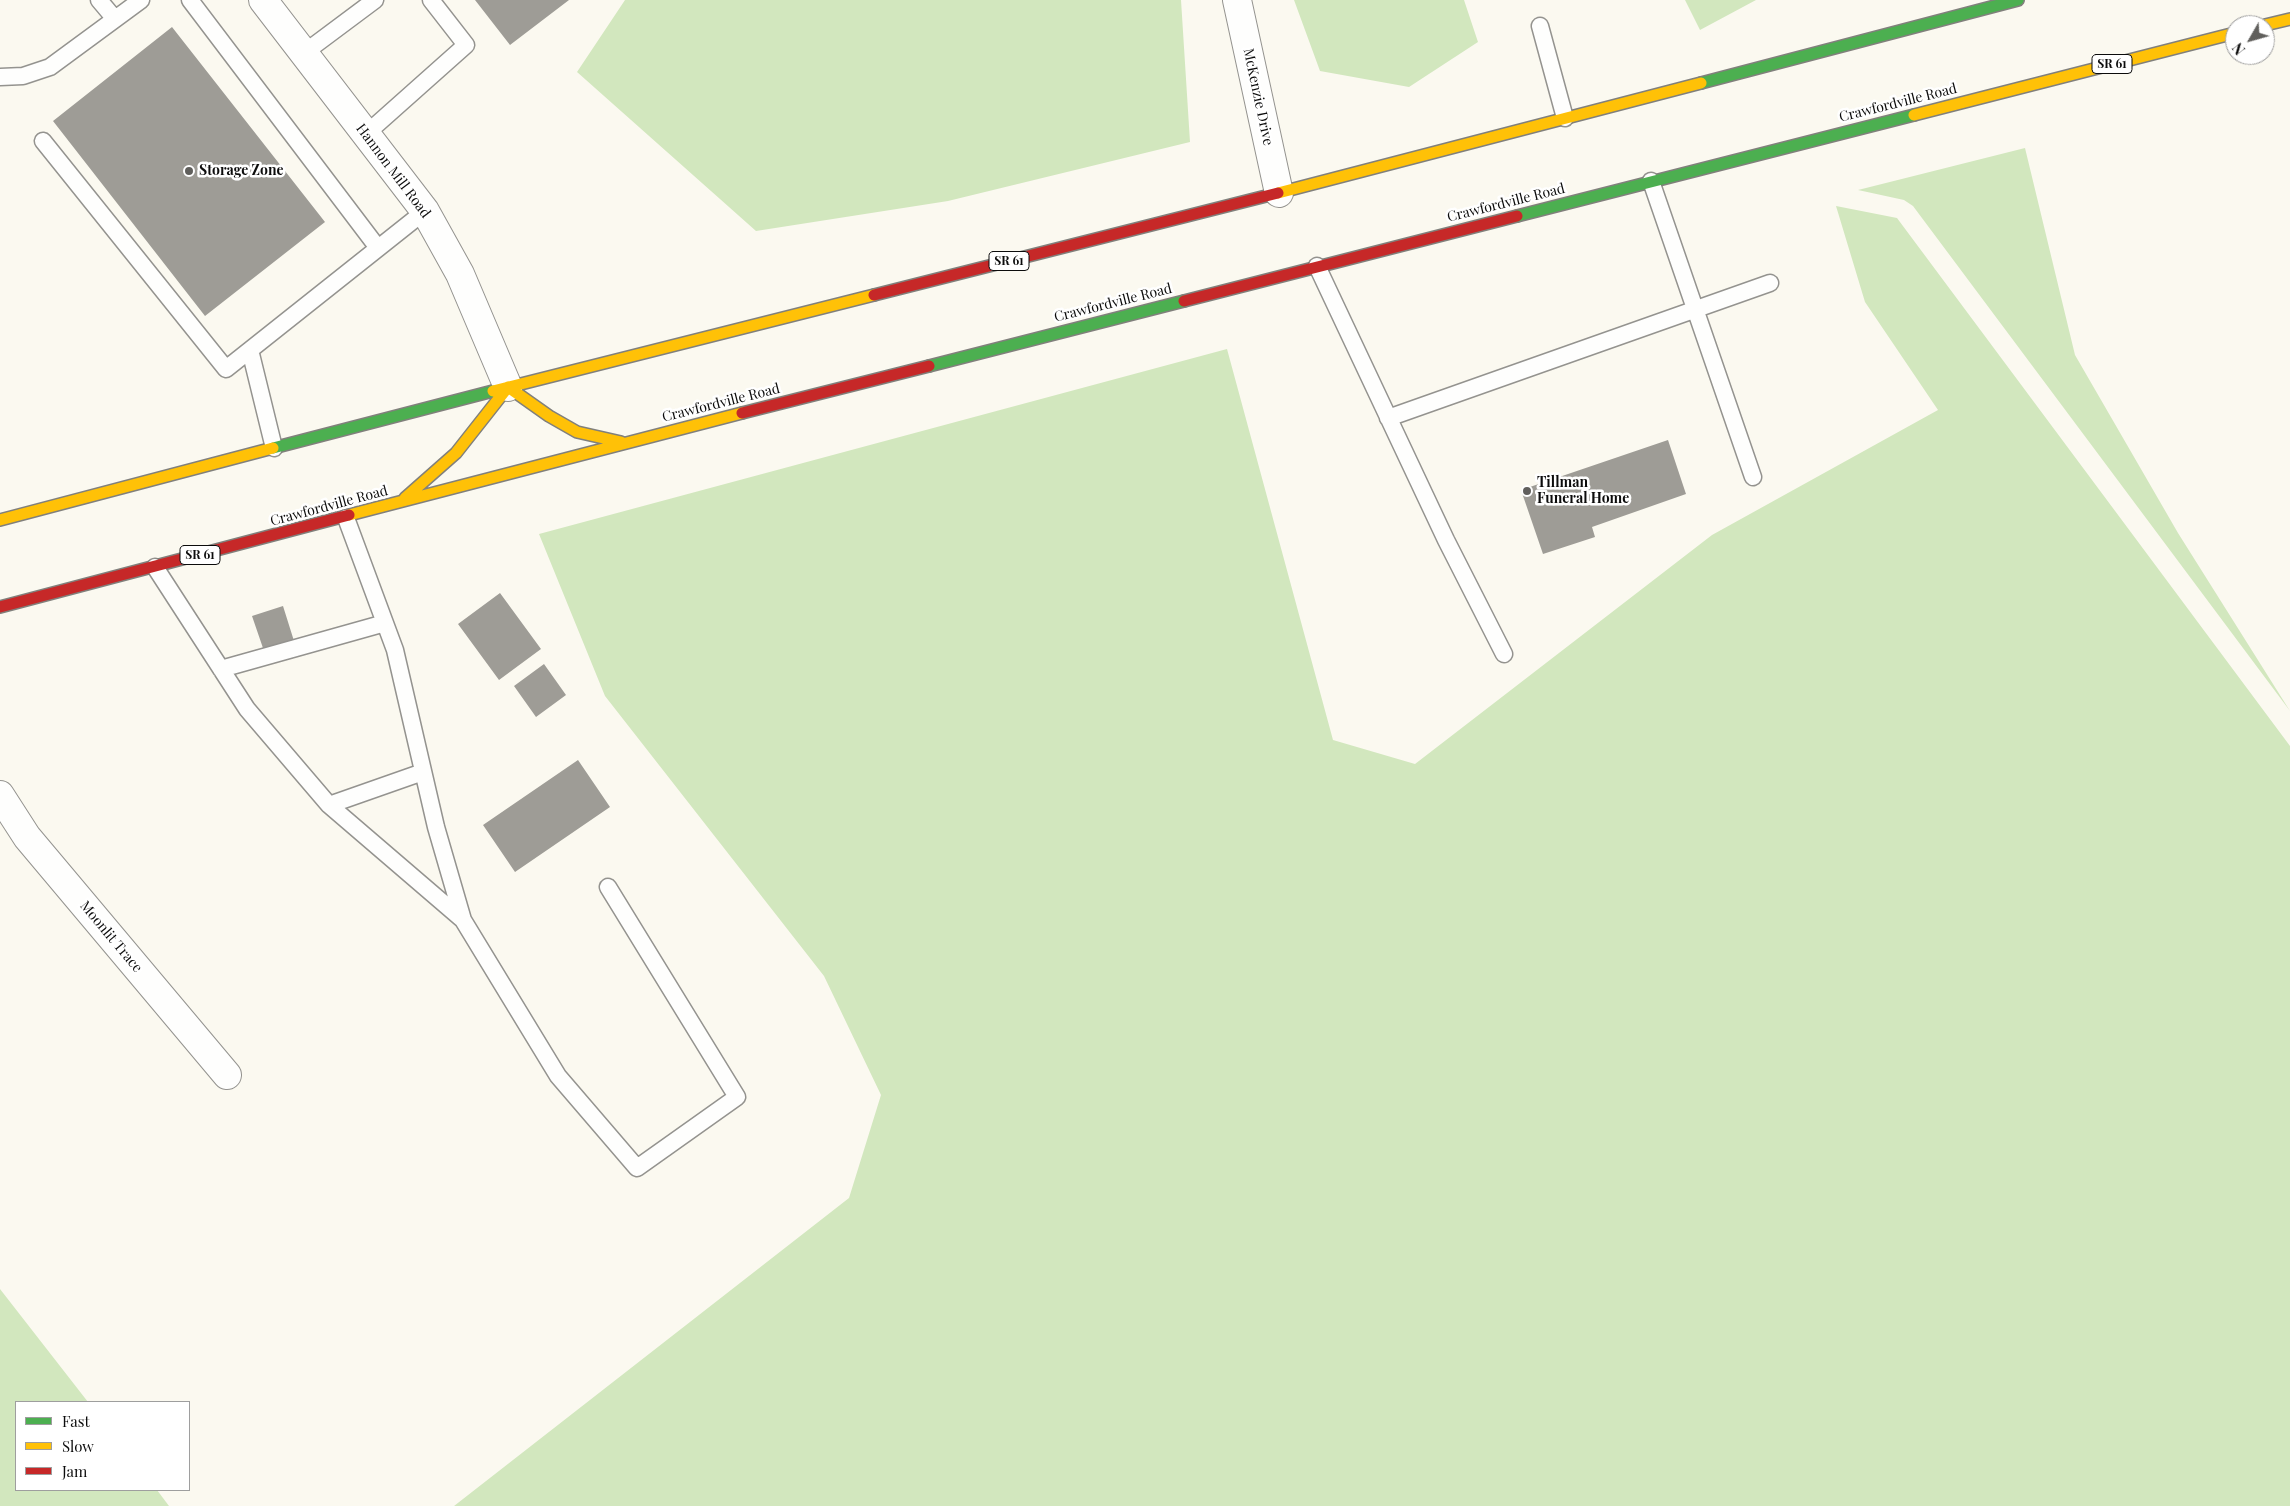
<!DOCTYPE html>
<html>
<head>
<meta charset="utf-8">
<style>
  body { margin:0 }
  #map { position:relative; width:2290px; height:1506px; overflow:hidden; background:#fbf9f0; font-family:"Playfair Display",serif }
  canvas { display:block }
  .legend { position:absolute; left:15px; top:1401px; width:175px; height:90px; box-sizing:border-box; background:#fff; border:1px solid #9e9e9e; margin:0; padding:6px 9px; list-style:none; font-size:15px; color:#0c0c0c }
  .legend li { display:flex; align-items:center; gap:10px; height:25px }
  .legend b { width:25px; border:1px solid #9e9e9e }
  .north { position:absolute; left:2225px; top:15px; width:50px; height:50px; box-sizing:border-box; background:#fff; border:1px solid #9e9e9e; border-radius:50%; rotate:232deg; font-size:14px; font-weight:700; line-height:20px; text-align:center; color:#0c0c0c }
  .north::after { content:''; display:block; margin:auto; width:18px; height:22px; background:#605f5c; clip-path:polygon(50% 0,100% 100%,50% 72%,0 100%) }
</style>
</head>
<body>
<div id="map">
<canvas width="2290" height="1506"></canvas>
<ul class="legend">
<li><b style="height:6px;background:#4caf50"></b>Fast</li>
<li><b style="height:6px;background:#ffc107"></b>Slow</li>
<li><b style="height:6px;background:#c62828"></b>Jam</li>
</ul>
<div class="north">N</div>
</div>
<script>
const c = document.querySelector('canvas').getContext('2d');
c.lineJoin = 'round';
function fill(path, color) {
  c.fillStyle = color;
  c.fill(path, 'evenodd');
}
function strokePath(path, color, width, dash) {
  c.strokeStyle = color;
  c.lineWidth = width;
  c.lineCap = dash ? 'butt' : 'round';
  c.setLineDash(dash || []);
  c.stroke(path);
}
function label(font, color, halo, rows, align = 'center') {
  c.font = font + ' "Playfair Display",serif';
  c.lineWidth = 5;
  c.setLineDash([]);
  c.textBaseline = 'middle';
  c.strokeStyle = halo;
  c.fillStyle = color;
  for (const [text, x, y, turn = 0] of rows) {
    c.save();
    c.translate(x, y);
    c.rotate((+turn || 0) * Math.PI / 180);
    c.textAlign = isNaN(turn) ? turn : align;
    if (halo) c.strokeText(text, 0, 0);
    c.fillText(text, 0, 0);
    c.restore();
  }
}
const forest = new Path2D(`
  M625,0H1181L1190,142L948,201L756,231L577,72Z
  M1294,0H1464L1478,42L1409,87L1320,71Z
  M1685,0H1756L1700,30Z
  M2025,148L2075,355L2178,533L2290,711L1913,206L1904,200L1858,190Z
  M1836,206L1897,218L2290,746V1506H454L849,1198L881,1095L824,976L605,696L539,534L1227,349L1333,740L1415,764L1712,535L1938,410L1865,302Z
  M0,1289L88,1402H16V1490H157L169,1506H0Z`);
const building = new Path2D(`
  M475,0H569L510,45Z
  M172,27L325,222L205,316L53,121Z
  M1668,440L1686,494L1592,527L1595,537L1543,554L1521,490Z
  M500,593L541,649L499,680L458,624Z
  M283,606L294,641L264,651L252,616Z
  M544,664L566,695L536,717L514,686Z
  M578,760L610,807L515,872L483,825Z`);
const lane = new Path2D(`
  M99,0L115,19
  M190,0L378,248
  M1540,26L1565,118
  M304,53L375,0
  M0,77L23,76L50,67L141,0
  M366,134L466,45L431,0
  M43,141L226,369L425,211
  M1651,181L1753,477
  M1317,266L1446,540L1504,654
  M250,350L274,448
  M1388,418L1770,283
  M346,518L395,650L436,827L463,920L558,1076L637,1168L737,1097L608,887
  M155,567L247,709L329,805L463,920
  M221,669L385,623
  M329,805L423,772`);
const street = new Path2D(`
  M263,0L425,211L460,274L508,387
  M1237,0L1279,193
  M0,795L27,837L227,1075`);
const fast = new Path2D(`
  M1701,83L2018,0
  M1517,216L1914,115
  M929,366L1184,301
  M273,448L493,391`);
const slow = new Path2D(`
  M2265,25L2290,19
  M1914,115L2235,33
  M1278,193L1701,83
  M493,391L874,295
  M405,498L456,453L508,387L549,416L577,432L621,442
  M349,515L742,413
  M0,520L273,448`);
const jam = new Path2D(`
  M874,295L1278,193
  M1184,301L1517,216
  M742,413L929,366
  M0,607L349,515`);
const markers = [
  [189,171,5,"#605f5c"],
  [1527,491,5,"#605f5c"]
];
const shields = [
  [2112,64,40],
  [1009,261,40],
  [200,555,40]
];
const shieldNames = [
  ["SR 61",2112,64],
  ["SR 61",1009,261],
  ["SR 61",200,555]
];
const streetNames = [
  ["McKenzie Drive",1258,97,78],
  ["Crawfordville Road",1898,103,-14],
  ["Hannon Mill Road",393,171,53],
  ["Crawfordville Road",1506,203,-14],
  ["Crawfordville Road",1113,303,-14],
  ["Crawfordville Road",721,403,-14],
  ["Crawfordville Road",329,506,-15],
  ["Moonlit Trace",111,937,50]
];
const poiNames = [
  ["Storage Zone",199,171],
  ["Tillman",1537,483],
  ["Funeral Home",1537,499]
];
fill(forest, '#d2e7be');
fill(building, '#9e9c96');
strokePath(lane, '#94938f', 19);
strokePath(street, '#94938f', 30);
strokePath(fast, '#81807c', 14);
strokePath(slow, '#81807c', 14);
strokePath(jam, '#81807c', 14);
strokePath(lane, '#fefefd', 16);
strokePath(street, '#fefefd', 28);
strokePath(fast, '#4caf50', 11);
strokePath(slow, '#ffc107', 11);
strokePath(jam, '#c62828', 11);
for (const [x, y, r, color] of markers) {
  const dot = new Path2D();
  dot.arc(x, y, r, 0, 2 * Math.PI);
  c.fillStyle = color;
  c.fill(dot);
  strokePath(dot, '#fff', 2);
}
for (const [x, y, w] of shields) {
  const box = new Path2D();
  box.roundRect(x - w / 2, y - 9.5, w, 19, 4);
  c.fillStyle = '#fff';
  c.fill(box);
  strokePath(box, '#0c0c0c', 1);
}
label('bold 12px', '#0c0c0c', null, shieldNames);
label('14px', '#0c0c0c', '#fff', streetNames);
label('bold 14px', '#0c0c0c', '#fff', poiNames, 'left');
</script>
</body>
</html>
